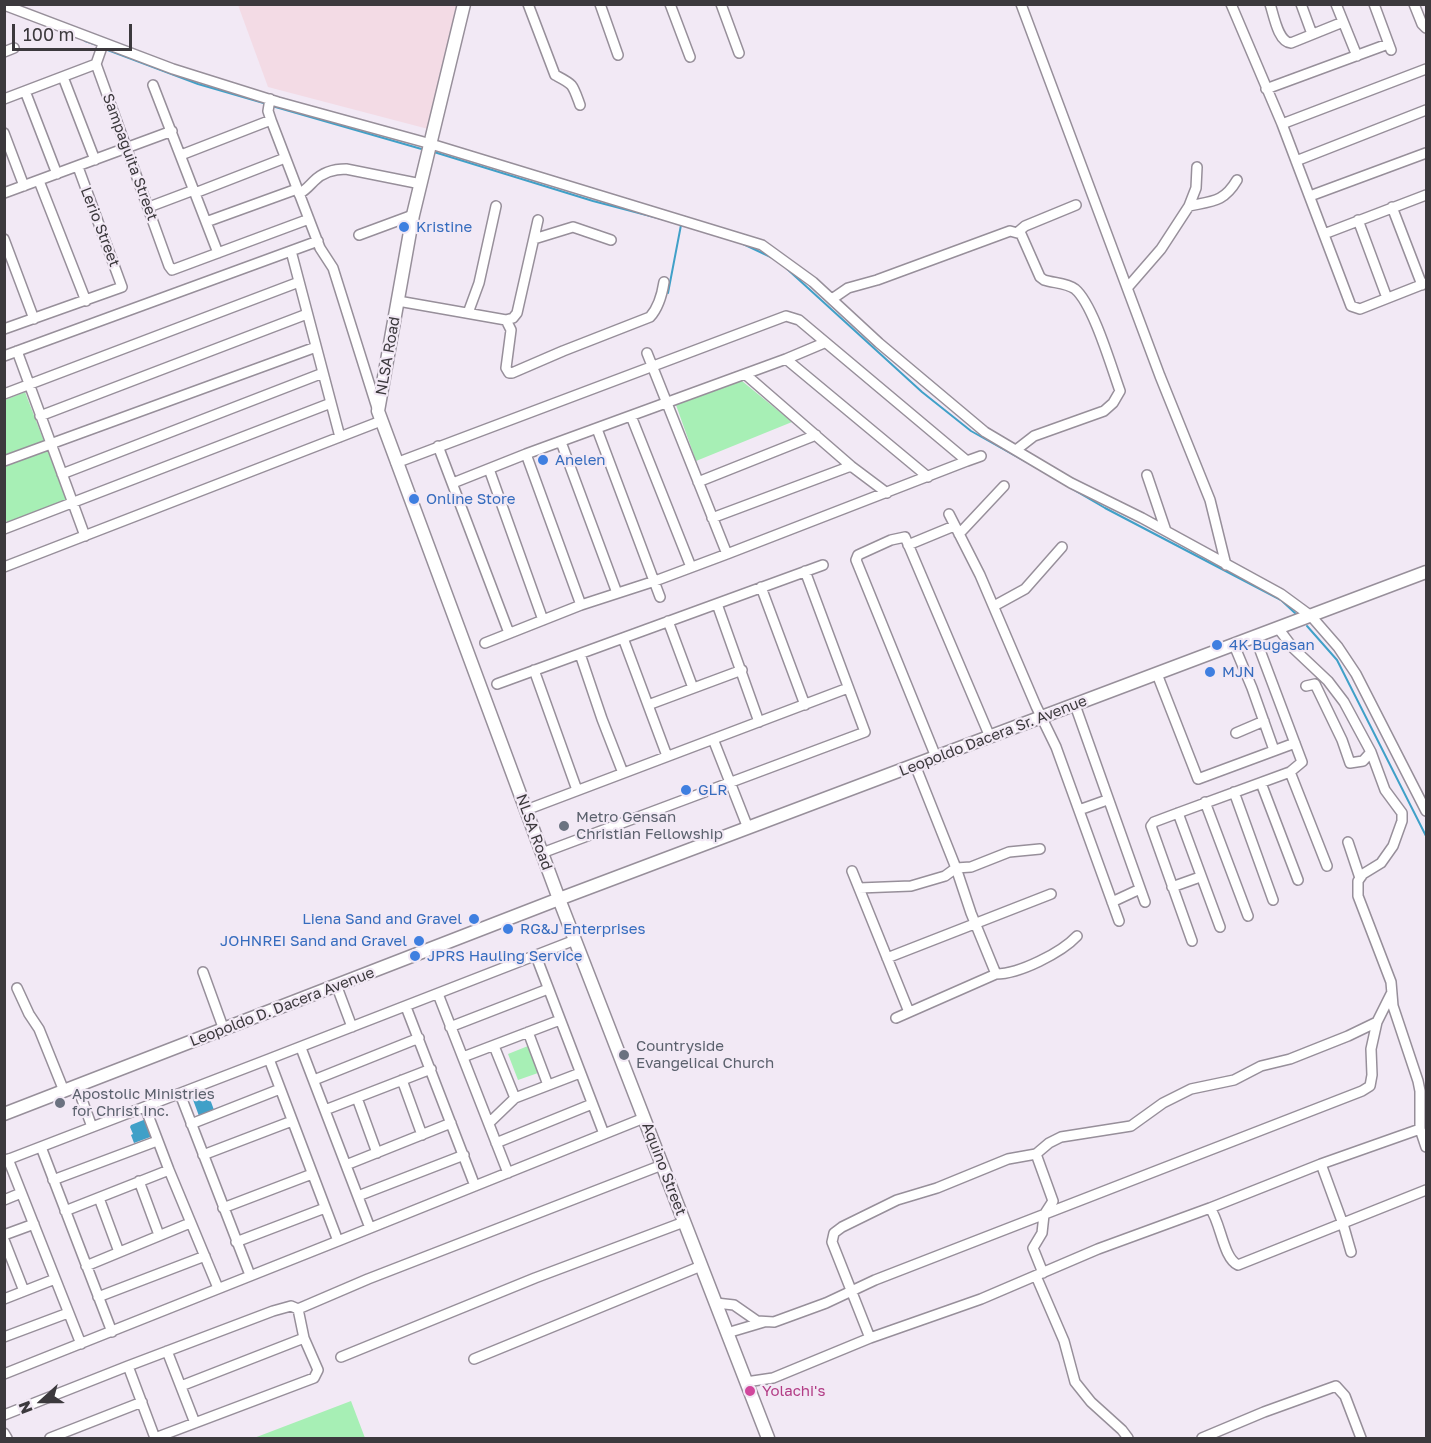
<!DOCTYPE html>
<html>
<head>
<meta charset="utf-8">
<style>
  body { margin:0 }
  #map { position:relative; width:1431px; height:1443px; overflow:hidden; background:#f2e9f5; font-family:"Golos Text",sans-serif }
  canvas { display:block }
  .frame { position:absolute; inset:0; border:6px solid #3c393d; pointer-events:none }
  .north { position:absolute; left:12px; top:1371px; width:60px; height:60px; -webkit-text-stroke:4px #f2e9f5; paint-order:stroke; rotate:249deg; font-size:16px; font-weight:700; line-height:24px; text-align:center; color:#3c393d }
  .north::after { content:''; display:block; margin:auto; width:21px; height:27px; background:#3c393d; clip-path:polygon(50% 0,100% 100%,50% 72%,0 100%) }
  .scale { position:absolute; left:12px; top:24px; width:120px; height:27px; box-sizing:border-box; border:3px solid #3c393d; border-top:0; padding-left:8px; font-size:18px; line-height:21px; white-space:nowrap; color:#3c393d; -webkit-text-stroke:4px #f2e9f5; paint-order:stroke }
</style>
</head>
<body>
<div id="map">
<canvas width="1431" height="1443"></canvas>
<div class="frame"></div>
<div class="north">N</div>
<div class="scale">100 m</div>
</div>
<script>
const c = document.querySelector('canvas').getContext('2d');
c.lineJoin = 'round';
function fill(path, color) {
  c.fillStyle = color;
  c.fill(path, 'evenodd');
}
function strokePath(path, color, width, dash) {
  c.strokeStyle = color;
  c.lineWidth = width;
  c.lineCap = dash ? 'butt' : 'round';
  c.setLineDash(dash || []);
  c.stroke(path);
}
function label(font, color, halo, rows, align = 'center') {
  c.font = font + ' "Golos Text",sans-serif';
  c.lineWidth = 4.5;
  c.setLineDash([]);
  c.textBaseline = 'middle';
  c.strokeStyle = halo;
  c.fillStyle = color;
  for (const [text, x, y, turn = 0] of rows) {
    c.save();
    c.translate(x, y);
    c.rotate((+turn || 0) * Math.PI / 180);
    c.textAlign = isNaN(turn) ? turn : align;
    if (halo) c.strokeText(text, 0, 0);
    c.fillText(text, 0, 0);
    c.restore();
  }
}
const education = new Path2D(`
  M238,5H462L432,130L268,87Z`);
const green = new Path2D(`
  M742,381L792,422L696,461L676,405Z
  M25,392L67,501L7,523L5,516V400Z
  M528,1046L538,1073L518,1080L508,1054Z
  M351,1401L365,1438H254Z`);
const water = new Path2D(`
  M207,1091L214,1110L199,1116L192,1097Z
  M146,1119L153,1136L134,1143L131,1135L133,1134L130,1127L131,1125Z`);
const stream = new Path2D(`
  M85,41L100,46
  M105,49L198,84L267,104
  M272,106L425,150
  M434,152L593,201L673,222
  M741,243L777,260
  M786,268L922,392L971,431L1044,472
  M668,293L681,225
  M1069,487L1105,508L1281,600L1296,614
  M1307,626L1337,660L1426,836`);
const street = new Path2D(`
  M528,4L555,75C574,85 572,83 580,105
  M600,4L618,55
  M670,4L690,57
  M721,4L739,53
  M1021,4L1160,376L1210,500L1226,565
  M1231,4L1282,124L1351,306L1360,309L1426,283
  M1270,4C1274,16 1278,42 1291,43L1343,22
  M1301,4L1312,34
  M1336,4L1357,56
  M1374,4L1391,50
  M1414,4L1422,24L1426,28
  M4,5L173,69L278,102L431,144L762,245L813,282L879,343L985,432L1071,483L1142,518L1281,594L1311,616L1338,647L1356,674L1426,811
  M103,44L96,64L169,266L172,270L309,219
  M4,52L14,48
  M63,77L95,160
  M153,85L218,253
  M1266,89L1388,44
  M25,91L57,174
  M4,99L96,64
  M270,99L268,111L271,120L320,248L333,268L377,408
  M1282,124L1426,69
  M4,133L24,186
  M181,155L271,120
  M1296,161L1426,110
  M39,181L86,301
  M4,193L172,131
  M195,193L285,158
  M299,194C306,190 309,186 314,181C323,172 334,169 346,169L421,184
  M1310,196L1426,153
  M1189,206C1213,201 1224,202 1237,180
  M149,207L194,190
  M1392,207L1422,285
  M1358,220L1387,298
  M206,222L297,189
  M1018,232L1025,226L1076,205
  M1324,234L1426,195
  M359,235L413,215
  M4,239L34,319
  M534,239L573,227L611,240
  M291,251L340,437
  M1128,287L1161,249L1189,206L1196,188L1197,167
  M832,299L848,288L877,280L1010,231L1021,234L1040,277L1044,280C1053,283 1067,283 1075,289C1093,304 1111,366 1120,391L1113,403L1104,411L1034,436L1016,450
  M398,301L506,320L513,318L517,313L538,220
  M468,313L479,283L496,206
  M506,320L511,330L506,368L509,373H512L563,351L650,317C659,307 662,295 664,282
  M4,329L122,287L78,167
  M17,351L85,536
  M647,353L727,554
  M4,356L318,241
  M786,359L928,477
  M745,374L851,466L887,493
  M4,394L299,282
  M40,416L307,314
  M631,416L691,567
  M597,429L660,597
  M561,442L617,593
  M438,446L509,633
  M526,454L581,605
  M4,461L316,347
  M967,461L981,456
  M396,463L786,316L799,320L967,461L727,554L655,581L581,605L485,643
  M489,469L543,620
  M62,474L323,373
  M1147,475L1166,531
  M698,482L816,435
  M453,483L526,454L786,359L824,343
  M949,514L980,575L1036,706L1056,747L1119,921
  M712,518L851,466
  M4,529L331,403
  M959,534L1004,486
  M908,545L954,526
  M4,567L381,421
  M761,587L805,705
  M717,604L759,722
  M994,606L1025,589L1062,547
  M668,621L693,688
  M1278,628L1293,648L1328,681L1344,702L1371,752L1385,790L1402,813V821L1393,846L1381,863L1363,874L1358,881V896L1391,982L1393,1006L1418,1081L1420,1091V1129L1426,1147
  M623,638L667,756
  M1234,645L1252,688L1274,750
  M580,654L602,719L623,773
  M534,670L577,790
  M1157,674L1198,779L1295,743
  M497,684L823,565
  M1306,686L1315,684L1342,740L1350,763L1363,761L1371,752
  M648,705L742,670
  M1075,705L1145,902
  M1236,733L1264,721
  M713,739L748,828
  M936,757L856,560L858,555L891,540L905,537L990,737
  M915,765L956,868L971,913L996,974
  M1290,772L1327,866
  M1261,783L1298,880
  M1234,792L1273,900
  M1205,802L1248,916
  M526,810L848,688
  M1079,810L1107,800
  M1178,813L1220,927
  M1348,842L1360,878
  M542,853L865,732L805,571
  M852,871L909,1012
  M1172,887L1200,877
  M859,888L911,886L945,876L956,868L971,867L1009,852L1040,849
  M1112,902L1140,889
  M575,940L269,1059L338,1241L644,1118
  M1192,941L1151,826L1154,822L1178,813L1290,772L1302,762L1255,637
  M536,956L604,1134
  M887,958L1051,894
  M203,972L224,1030
  M337,987L352,1027
  M17,988L29,1014L39,1029L64,1091
  M438,994L508,1173
  M406,1007L475,1186
  M896,1018L996,974C1019,974 1061,953 1077,936
  M450,1027L548,989
  M528,1032L548,1085
  M494,1046L515,1098
  M301,1048L370,1228
  M463,1057L560,1020
  M314,1080L419,1038
  M402,1080L422,1135
  M77,1086L92,1127
  M180,1094L250,1275
  M357,1098L377,1153
  M145,1107L169,1170L218,1288
  M325,1110L431,1069
  M489,1123L515,1098L580,1073
  M191,1124L280,1089
  M496,1143L592,1104
  M41,1147L112,1332
  M203,1155L292,1121
  M8,1159L81,1344
  M4,1161L269,1059
  M1321,1164L1343,1224L1351,1252
  M346,1165L451,1123
  M53,1180L157,1141
  M139,1181L159,1235
  M358,1196L464,1155
  M99,1198L119,1252
  M4,1200L21,1193
  M223,1208L312,1174
  M1210,1208C1221,1223 1223,1258 1238,1265L1426,1190
  M65,1211L169,1170
  M4,1235L34,1224
  M4,1240L24,1291
  M236,1242L325,1208
  M86,1266L190,1223
  M1043,1273L1033,1248L1042,1233L1044,1215L1053,1201L1036,1154L1049,1143L1061,1137L1131,1126L1163,1103L1191,1089L1234,1080L1261,1066L1290,1059L1348,1036L1377,1022L1391,994
  M1036,1276L1064,1341L1075,1382L1091,1402L1122,1430L1128,1438
  M98,1297L205,1256
  M4,1299L55,1279
  M716,1303L734,1305L757,1321L774,1322L826,1303L875,1280L1362,1091L1370,1086L1372,1075L1371,1049L1377,1022
  M727,1333L764,1322
  M4,1337L68,1313
  M870,1338L832,1242L834,1233L842,1227L897,1200L937,1188L1008,1159L1036,1154
  M167,1351L195,1423
  M341,1357L535,1278L684,1222
  M474,1359L701,1266
  M128,1366L155,1438L314,1378L318,1370L304,1338L298,1309
  M4,1374L338,1241
  M746,1382L773,1378L870,1338L981,1299L1098,1249L1210,1208L1321,1164L1420,1129
  M181,1386L304,1338
  M4,1415L128,1366L273,1311L291,1306L298,1309L368,1279L662,1165
  M4,1433L7,1438
  M50,1438L142,1402
  M1202,1438L1264,1412L1336,1386L1345,1396L1361,1438`);
const secondary = new Path2D(`
  M464,4L413,215L378,411L559,899L768,1438
  M4,1114L559,899L1426,572`);
const markers = [
  [404,227,6,"#3f7fe0"],
  [543,460,6,"#3f7fe0"],
  [414,499,6,"#3f7fe0"],
  [1217,645,6,"#3f7fe0"],
  [1210,672,6,"#3f7fe0"],
  [686,790,6,"#3f7fe0"],
  [564,826,6,"#6b7280"],
  [474,919,6,"#3f7fe0"],
  [508,929,6,"#3f7fe0"],
  [419,941,6,"#3f7fe0"],
  [415,956,6,"#3f7fe0"],
  [624,1055,6,"#6b7280"],
  [60,1103,6,"#6b7280"],
  [750,1391,6,"#d1479c"]
];
const streetNames = [
  ["Sampaguita Street",130,157,70],
  ["Lerio Street",100,227,69],
  ["NLSA Road",388,356,-80],
  ["Leopoldo Dacera Sr. Avenue",993,736,-21],
  ["NLSA Road",534,832,70],
  ["Leopoldo D. Dacera Avenue",282,1007,-21],
  ["Aquino Street",664,1169,69]
];
const shopNames = [
  ["Kristine",416,227],
  ["Anelen",555,460],
  ["Online Store",426,499],
  ["4K Bugasan",1229,645],
  ["MJN",1222,672],
  ["GLR",698,790],
  ["Liena Sand and Gravel",462,919,"right"],
  ["RG&J Enterprises",520,929],
  ["JOHNREI Sand and Gravel",407,941,"right"],
  ["JPRS Hauling Service",427,956]
];
const worshipNames = [
  ["Metro Gensan",576,817],
  ["Christian Fellowship",576,834],
  ["Countryside",636,1046],
  ["Evangelical Church",636,1063],
  ["Apostolic Ministries",72,1094],
  ["for Christ Inc.",72,1111]
];
const hotelNames = [
  ["Yolachi's",762,1391]
];
fill(education, '#f3dbe5');
fill(green, '#a7efb5');
fill(water, '#40a0c8');
strokePath(stream, '#40a0c8', 2);
strokePath(street, '#978f9a', 12);
strokePath(secondary, '#978f9a', 15);
strokePath(street, '#fff', 9);
strokePath(secondary, '#fff', 12);
for (const [x, y, r, color] of markers) {
  const dot = new Path2D();
  dot.arc(x, y, r, 0, 2 * Math.PI);
  c.fillStyle = color;
  c.fill(dot);
  strokePath(dot, '#f2e9f5', 2);
}
label('15px', '#3c393d', '#f2e9f5', streetNames);
label('15px', '#366cbe', '#f2e9f5', shopNames, 'left');
label('15px', '#5b616d', '#f2e9f5', worshipNames, 'left');
label('15px', '#b23c85', '#f2e9f5', hotelNames, 'left');
</script>
</body>
</html>
